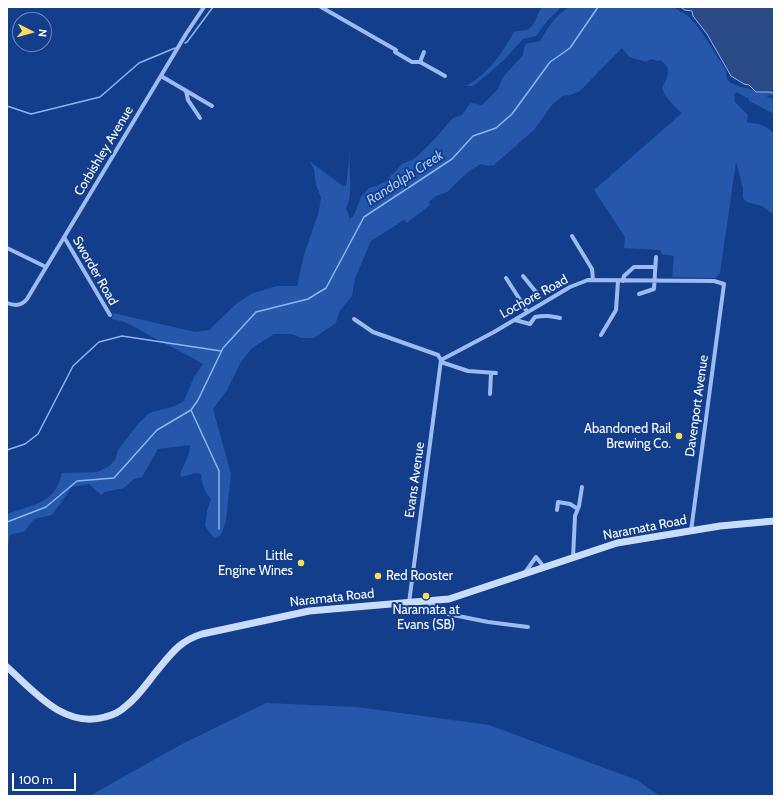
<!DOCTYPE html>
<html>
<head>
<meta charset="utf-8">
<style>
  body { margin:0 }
  #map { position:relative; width:781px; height:803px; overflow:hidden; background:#133e8c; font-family:Cabin,sans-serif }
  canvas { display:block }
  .frame { position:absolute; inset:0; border:8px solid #fff; pointer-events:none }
  .north { position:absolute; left:12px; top:12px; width:40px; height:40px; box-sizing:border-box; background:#133e8c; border:1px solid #718bba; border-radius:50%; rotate:96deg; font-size:11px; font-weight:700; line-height:16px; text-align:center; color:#fff }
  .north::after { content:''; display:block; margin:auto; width:14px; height:18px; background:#ffdd5c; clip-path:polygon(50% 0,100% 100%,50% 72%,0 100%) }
  .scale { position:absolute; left:12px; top:773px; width:64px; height:18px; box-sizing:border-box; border:2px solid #fff; border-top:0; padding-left:5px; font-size:12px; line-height:14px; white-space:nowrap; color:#fff; -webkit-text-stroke:3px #133e8c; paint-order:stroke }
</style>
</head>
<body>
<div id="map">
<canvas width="781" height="803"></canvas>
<div class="frame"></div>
<div class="north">N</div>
<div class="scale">100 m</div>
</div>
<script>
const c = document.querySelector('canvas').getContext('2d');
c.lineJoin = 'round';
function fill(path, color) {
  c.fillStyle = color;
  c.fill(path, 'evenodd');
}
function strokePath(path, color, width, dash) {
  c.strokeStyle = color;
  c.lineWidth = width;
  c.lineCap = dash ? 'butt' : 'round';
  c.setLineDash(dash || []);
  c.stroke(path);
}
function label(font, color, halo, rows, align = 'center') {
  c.font = font + ' Cabin,sans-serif';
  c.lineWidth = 4;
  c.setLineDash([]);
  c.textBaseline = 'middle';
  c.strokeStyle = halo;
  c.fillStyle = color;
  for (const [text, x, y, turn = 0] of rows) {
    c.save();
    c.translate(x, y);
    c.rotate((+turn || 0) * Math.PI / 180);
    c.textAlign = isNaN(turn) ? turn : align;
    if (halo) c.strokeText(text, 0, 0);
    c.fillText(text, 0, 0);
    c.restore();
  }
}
const green = new Path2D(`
  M542,7H561L548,20L536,36L523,39L504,60L488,74L473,86H466C490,72 500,56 514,32C518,30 522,31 527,30C535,27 537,13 542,7Z
  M569,7H674C678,11 683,12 687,15C697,24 711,46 718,58C721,62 724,67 726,71C727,76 726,79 730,82C739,89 749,86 756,92H770L774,93V96L770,95L766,96L774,99V114L749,101V99L736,92L734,95L735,102L748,115L747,122C759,124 766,125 774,134V215L762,206L747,202L743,198V188L736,162L720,273L716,278L672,277L674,256L661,254V250L624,248L625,237L594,190L682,113C674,107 665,97 662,88C668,76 673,69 660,60L658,61L651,59L646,62L629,57L622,48L580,91L570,95L562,96L551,106L534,130L494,165L488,166L481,164L468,172L447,192L436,196L429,202L430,205L407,223L404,220L371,241L355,278L352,296L339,312L336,323L314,338H301L292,334H274L251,349L241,362L227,390L213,409L231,474L226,521L221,535L214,538L205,526L207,511L211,499C204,491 202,484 201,474L195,473L182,477L180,475C183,465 190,456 190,445L158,449L142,477L134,479L124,488L105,492L101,495L89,484L72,487L52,515L34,519L25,531L10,535L7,551V514C32,504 55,505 62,473L98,472L109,466L115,460L118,450L138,424L149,413L175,406L184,401L194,377L203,364C188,355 172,347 156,339C140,331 131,322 112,319L113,313L195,332L209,330L237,303L251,294L276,286H297L304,255L319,211L321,197L316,185L314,169L309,161L343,186H346L351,142C350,151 349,161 350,171C350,184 352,196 346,208L350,219L354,215L361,197L369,188L377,186L386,181L402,164L414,159L431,143L453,118L462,115L468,106L471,103L482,105L498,89L503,77L523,55L525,44L540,41C548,27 555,16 569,7Z
  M266,703L357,707L489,725L637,780L660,796H93V794L182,744Z`);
const water = new Path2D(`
  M681,7H774V93L769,92H756L749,85L744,84L731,76L707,34L693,16L692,11L685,10Z`);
const stream = new Path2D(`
  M185,43L187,42L213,7
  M7,106L31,114L100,97L139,63L175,48
  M191,410L219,471V529
  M7,450L25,444L38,434L73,366L99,342L122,336L221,351
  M7,522L46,507L77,481L114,478L157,430L191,410L198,400L223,348L256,312L308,299L326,288L364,217L452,159L473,136L496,128L512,114L550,62L570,48L598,7`);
const street = new Path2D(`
  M321,7L396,50
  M395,52L412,62H420L424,52
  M420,62L445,76
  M161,76L212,106
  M186,91L188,100L200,118
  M572,236L592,269L593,280
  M64,237L110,315
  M7,248L46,267
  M523,276L540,297L524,306L527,312
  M506,278L524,306
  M623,281L624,276L634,267H655
  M639,294L654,289L656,257
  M7,303C15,306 21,306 27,299L186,34L204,7
  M354,319L373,332L438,355L441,360L494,332L570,287L588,280L714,281L724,284L691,531
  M515,320L530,324L535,317C545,315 551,316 560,318
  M601,335L616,310L618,281
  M441,362L468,371L496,373
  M490,394L491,373
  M557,510L558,502L570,504L578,509
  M573,558L575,516L579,506L582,487
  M524,574L536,557L544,567
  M427,602L448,614L488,622L528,627
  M409,603L441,360`);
const secondary = new Path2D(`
  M7,667C34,691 64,729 105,717C113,715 120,712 126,706C138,697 147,683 156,672C171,654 179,641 202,634L309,611L449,599L617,543L720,526L774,521`);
const markers = [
  [679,436,4,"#ffdd5c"],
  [301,563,4,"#ffdd5c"],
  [378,576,4,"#ffdd5c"],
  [426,596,4,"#ffdd5c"]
];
const streetNames = [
  ["Corbishley Avenue",104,151,-59],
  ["Sworder Road",95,271,60],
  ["Lochore Road",534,297,-29],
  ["Davenport Avenue",697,406,-82],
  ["Evans Avenue",415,480,-82],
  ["Naramata Road",645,528,-11],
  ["Naramata Road",332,598,-6]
];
const poiNames = [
  ["Abandoned Rail",671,429],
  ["Brewing Co.",671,444],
  ["Little",293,556],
  ["Engine Wines",293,571],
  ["Red Rooster",386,576,"left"],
  ["Naramata at",426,610,"center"],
  ["Evans (SB)",426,625,"center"]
];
const waterNames = [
  ["Randolph Creek",405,178,-33]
];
fill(green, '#2557ab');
fill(water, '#2b4b86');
strokePath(water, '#8eb5f4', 1);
strokePath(stream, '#8eb5f4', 1.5);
strokePath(street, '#9cbbf0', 4);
strokePath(secondary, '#cadcfb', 7);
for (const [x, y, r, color] of markers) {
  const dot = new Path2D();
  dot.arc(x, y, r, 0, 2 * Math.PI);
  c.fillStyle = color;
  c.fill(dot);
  strokePath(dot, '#133e8c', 1.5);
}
label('13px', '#fff', '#133e8c', streetNames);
label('13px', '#fff', '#133e8c', poiNames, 'right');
label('italic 14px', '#a8c6f8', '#133e8c', waterNames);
</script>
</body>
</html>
